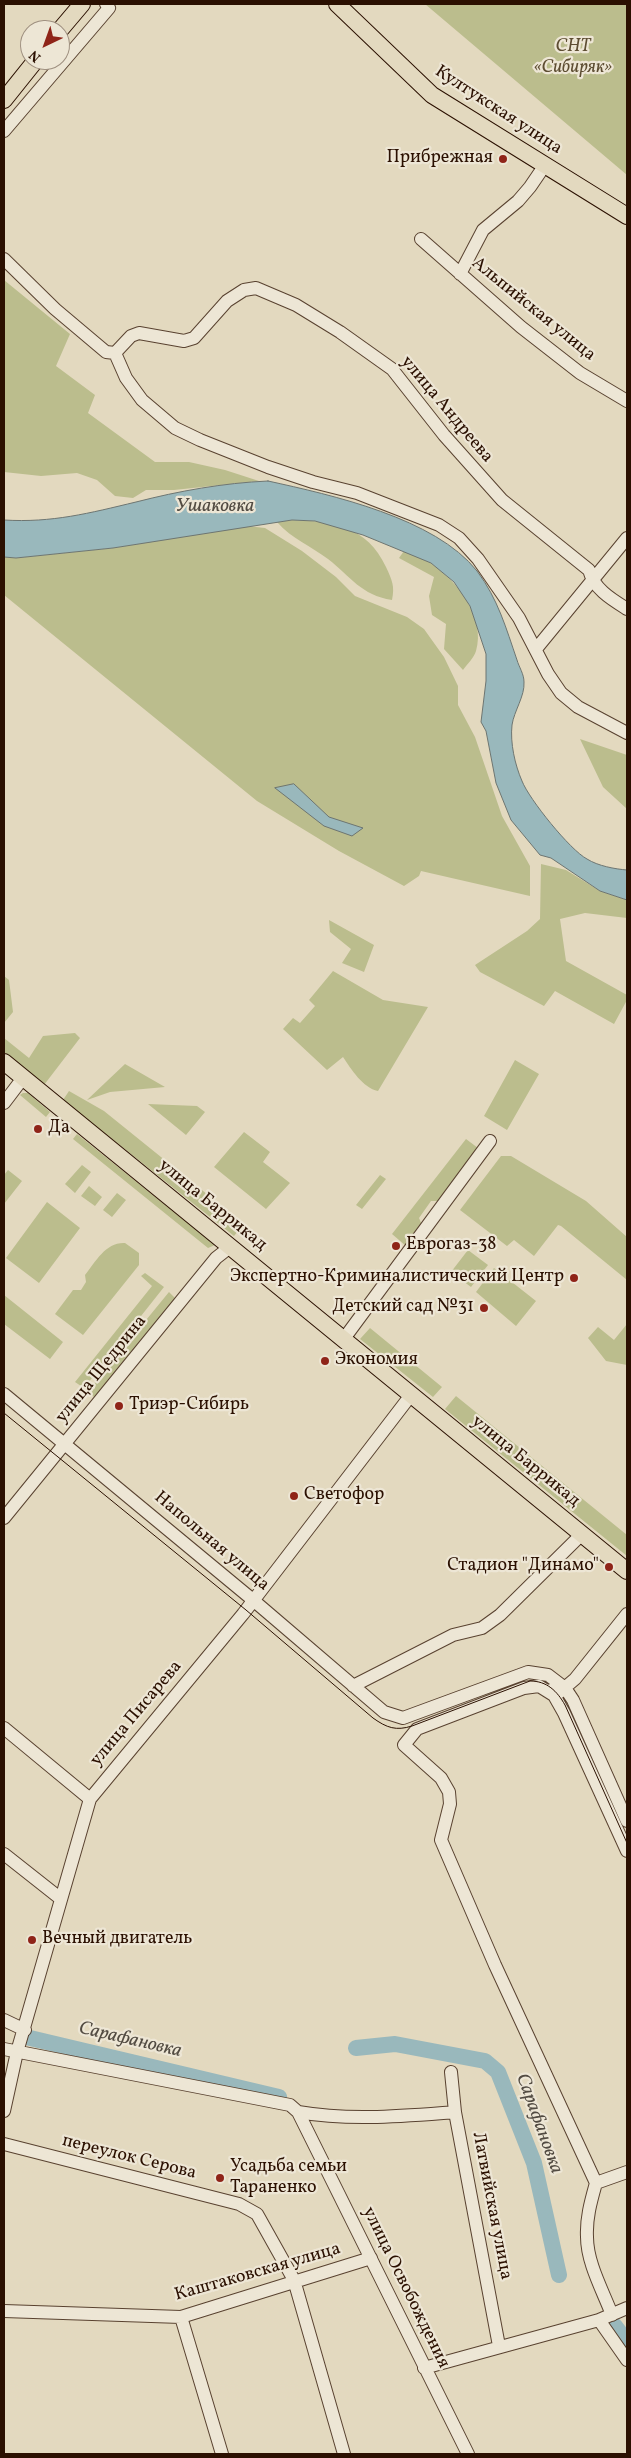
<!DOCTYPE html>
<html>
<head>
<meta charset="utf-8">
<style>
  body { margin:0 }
  #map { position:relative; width:631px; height:2458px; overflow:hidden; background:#e3d9bf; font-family:Vollkorn,serif }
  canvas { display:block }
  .frame { position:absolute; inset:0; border:5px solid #2b1001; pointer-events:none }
  .north { position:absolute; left:20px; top:20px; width:50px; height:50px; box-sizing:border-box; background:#ede6d5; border:1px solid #9f9080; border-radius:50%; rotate:222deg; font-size:14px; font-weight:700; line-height:20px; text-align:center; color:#2b1001 }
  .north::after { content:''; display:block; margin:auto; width:18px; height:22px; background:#8f2418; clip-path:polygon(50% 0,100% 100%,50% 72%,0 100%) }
</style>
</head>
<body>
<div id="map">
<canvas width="631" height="2458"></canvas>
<div class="frame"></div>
<div class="north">N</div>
</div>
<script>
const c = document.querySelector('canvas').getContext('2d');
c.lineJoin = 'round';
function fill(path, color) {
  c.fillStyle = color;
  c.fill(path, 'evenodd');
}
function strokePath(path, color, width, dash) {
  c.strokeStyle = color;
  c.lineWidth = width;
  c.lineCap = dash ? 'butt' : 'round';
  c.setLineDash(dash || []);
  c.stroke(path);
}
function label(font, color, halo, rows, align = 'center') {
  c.font = font + ' Vollkorn,serif';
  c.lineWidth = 4.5;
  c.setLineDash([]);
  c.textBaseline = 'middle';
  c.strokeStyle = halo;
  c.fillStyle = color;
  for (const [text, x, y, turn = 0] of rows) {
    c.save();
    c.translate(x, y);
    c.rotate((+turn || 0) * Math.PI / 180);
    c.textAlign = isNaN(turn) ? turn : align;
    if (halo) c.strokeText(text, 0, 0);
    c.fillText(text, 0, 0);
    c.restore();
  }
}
const green = new Path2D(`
  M425,4H627V175Z
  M4,280L70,334L56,366L95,395L88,413L155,462H189L225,470L259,481L174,490H146L133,498L115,496L97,480L77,473L41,476L4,472Z
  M292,520C333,521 367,526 386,567C392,580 395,586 392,600C361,595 351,577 328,559C311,546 292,539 277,522Z
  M247,526L265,528L302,551L336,577L355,596L407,617L424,629L444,657L458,686V705L475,737L502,816L530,866V896L421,871L419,876L404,886L339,851L257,801L4,595V557L16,558L113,548Z
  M404,551C413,555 424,558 432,564C458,582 486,618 476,651C474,658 467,664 463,670L444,649L446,624L432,615L429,596L434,577L399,558Z
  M580,739L627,755V809L603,787Z
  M541,864L566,870L600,891L627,900V918L585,913L560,919L566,961L627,995V1000L614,1024L555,991L544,1006L480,972L475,965L527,931L540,919Z
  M329,920L374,945L364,972L342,963L351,949L330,932Z
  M333,971L383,1000L428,1007L378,1091C363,1088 351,1069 343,1057L327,1070L283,1029L293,1018L300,1023L315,1006L309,1000Z
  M4,976L9,980L13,1012L4,1023Z
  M75,1033L80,1038L44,1085L4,1052V1038L29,1058L43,1036Z
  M515,1060L539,1074L507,1130L484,1116Z
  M125,1064L165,1087L110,1092L87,1100Z
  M69,1091L104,1111L244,1224L234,1236L63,1100Z
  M23,1093H28L50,1112L46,1117L20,1095Z
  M148,1104L197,1106L205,1112L186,1135Z
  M244,1132L270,1152L263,1162L290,1183L266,1209L214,1167Z
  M77,1134L215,1245L208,1248L73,1139Z
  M466,1139L478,1148L441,1201H431L419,1218L422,1225L406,1246L392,1234Z
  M501,1156H511L586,1201L627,1237V1280L561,1226L558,1225L534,1256L514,1240L507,1246L460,1210Z
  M82,1165L91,1172L75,1193L65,1184Z
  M8,1170L22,1181L4,1204V1175Z
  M380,1175L386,1179L362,1209L356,1205Z
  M89,1186L102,1197L95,1206L81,1196Z
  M117,1193L126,1200L112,1217L103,1210Z
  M47,1202L80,1228L39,1283L6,1258Z
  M125,1243L139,1253V1265L83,1335L55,1314L73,1290H81L86,1282L85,1275C96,1261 106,1242 125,1243Z
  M468,1250L488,1265L471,1287L451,1272Z
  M494,1268L536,1301L516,1326L476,1292Z
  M145,1273L164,1287L84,1388L75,1382L152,1286L141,1276Z
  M169,1292L176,1299L95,1398L88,1391Z
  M4,1295L63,1342L50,1359L4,1324Z
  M627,1324V1365L606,1361L588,1338L598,1327L614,1340Z
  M370,1328L442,1387L433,1397L360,1339Z
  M456,1396L627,1535V1556L445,1409Z`);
const water = new Path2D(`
  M268,481C332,495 435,518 477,571C498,599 506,628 517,660C519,667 524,674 524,682C525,696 514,711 512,725C510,743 515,765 522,781C529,799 570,850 587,859C598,866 615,869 627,870V900L600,891L551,858L540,855L511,820L496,783L486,731L481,722L486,681V654L470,606L454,582L431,563L363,535L315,521L292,520L113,548L16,558L4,557V520C52,523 90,513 136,502C179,491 223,483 268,481Z
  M294,784L329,817L363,828L352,836L324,826L275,788Z`);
const river = new Path2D(`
  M30,2038L279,2097
  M356,2048L395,2044L485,2061L498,2072L534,2163L559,2275
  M615,2326L627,2342`);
const minor = new Path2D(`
  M4,131L109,8L106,4
  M421,239L521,327L580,373L627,401
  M4,259L55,309L106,352L115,353L131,336L139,333L184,341L194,338L227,301L244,290L256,288L296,305L340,332L392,369L444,435L502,500L589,570C594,589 611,599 627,609
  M460,274L483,230L518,201L530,187L545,165
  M115,353L126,378L142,400L175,428L200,440L268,467L313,482L357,493L439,525L459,538L478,559L519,618L548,674L561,693L578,707L627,733
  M536,649L627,538
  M4,1103L23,1078
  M343,1340L490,1141
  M4,1394L253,1600L384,1712L403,1718L528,1672L548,1675L565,1688L573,1700L627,1821
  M4,1518L216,1258L230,1247
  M353,1686L453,1635L482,1628L500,1615L582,1534
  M551,1690L564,1713L627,1851
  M4,1728L90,1799
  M4,1854L61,1899
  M4,2020L25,2030
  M4,2049L290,2105L298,2112L468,2454
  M451,2072L455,2112L499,2346
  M4,2111L17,2052L90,1799L243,1614L411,1395
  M298,2112C351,2121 402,2116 455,2112
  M4,2144L239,2204L257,2214L294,2280L344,2454
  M596,2183L627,2172
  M4,2311L181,2317L371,2258
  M612,2315C603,2291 587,2263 587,2237C586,2218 591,2201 596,2183L495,1965L441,1840L450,1804L449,1792L441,1778L404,1745L417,1729L524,1688L539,1686L555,1696L575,1679L627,1614
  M181,2317L222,2454
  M599,2320L627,2360
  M424,2368L599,2320L627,2308`);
const major = new Path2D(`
  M337,4L432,95L627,216
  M60,30L82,4
  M4,100L36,60
  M4,1062L627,1571`);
const tram = new Path2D(`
  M4,1413L246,1610L373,1718C387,1728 396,1731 412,1726L530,1681C547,1681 557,1691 565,1705L627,1843`);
const markers = [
  [503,159,5,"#8f2418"],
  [38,1129,5,"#8f2418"],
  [396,1246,5,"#8f2418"],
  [574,1278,5,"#8f2418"],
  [484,1308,5,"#8f2418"],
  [325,1361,5,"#8f2418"],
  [119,1406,5,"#8f2418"],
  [294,1496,5,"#8f2418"],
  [609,1567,5,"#8f2418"],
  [32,1940,5,"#8f2418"],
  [220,2178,5,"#8f2418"]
];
const parkNames = [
  ["СНТ",573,48],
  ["«Сибиряк»",573,69]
];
const streetNames = [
  ["Култукская улица",498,111,33],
  ["Альпийская улица",533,310,39],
  ["улица Андреева",446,410,50],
  ["улица Баррикад",212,1206,39],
  ["улица Щедрина",102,1370,-51],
  ["улица Баррикад",525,1462,39],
  ["Напольная улица",211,1542,40],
  ["улица Писарева",137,1714,-50],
  ["переулок Серова",129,2158,14],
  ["Латвийская улица",491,2206,79],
  ["Каштаковская улица",258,2273,-16],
  ["улица Освобождения",405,2288,64]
];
const poiNames = [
  ["Прибрежная",493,159,"right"],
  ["Да",48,1129],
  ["Еврогаз-38",406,1246],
  ["Экспертно-Криминалистический Центр",564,1278,"right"],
  ["Детский сад №31",474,1308,"right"],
  ["Экономия",335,1361],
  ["Триэр-Сибирь",129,1406],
  ["Светофор",304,1496],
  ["Стадион \"Динамо\"",599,1567,"right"],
  ["Вечный двигатель",42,1940],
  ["Усадьба семьи",230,2168],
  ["Тараненко",230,2189]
];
const waterNames = [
  ["Ушаковка",215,508],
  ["Сарафановка",130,2041,13],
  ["Сарафановка",538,2124,70]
];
fill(green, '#bbbd8d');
fill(water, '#99b8bc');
strokePath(water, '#6d7571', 1);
strokePath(river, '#99b8bc', 16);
strokePath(minor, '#594230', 14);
strokePath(major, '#2b1001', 18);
strokePath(minor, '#ede6d5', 12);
strokePath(major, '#e3d9bf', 16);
strokePath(tram, '#2b1001', 1);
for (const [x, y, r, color] of markers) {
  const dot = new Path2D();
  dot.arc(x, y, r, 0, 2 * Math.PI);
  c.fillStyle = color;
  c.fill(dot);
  strokePath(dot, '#ede6d5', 2);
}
label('italic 18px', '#5d4d32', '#ede6d5', parkNames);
label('18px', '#2b1001', '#ede6d5', streetNames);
label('18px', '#2b1001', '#ede6d5', poiNames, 'left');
label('italic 19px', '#524b42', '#ede6d5', waterNames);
</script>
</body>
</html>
